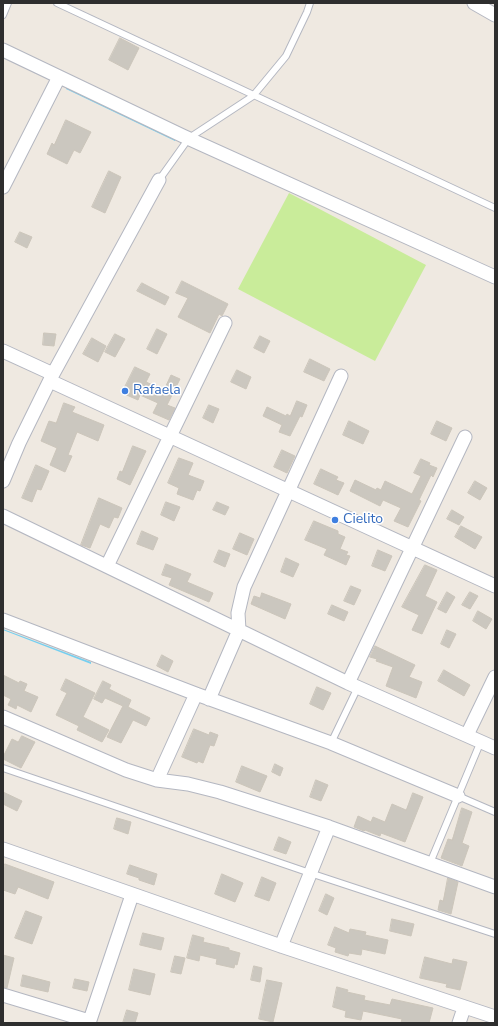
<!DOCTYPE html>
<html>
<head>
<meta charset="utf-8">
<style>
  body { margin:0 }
  #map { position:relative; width:498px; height:1026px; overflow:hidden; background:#efe9e1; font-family:"Nunito Sans",sans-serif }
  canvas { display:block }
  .frame { position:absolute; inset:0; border:4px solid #2e2e2e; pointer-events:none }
</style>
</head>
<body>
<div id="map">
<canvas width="498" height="1026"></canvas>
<div class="frame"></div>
</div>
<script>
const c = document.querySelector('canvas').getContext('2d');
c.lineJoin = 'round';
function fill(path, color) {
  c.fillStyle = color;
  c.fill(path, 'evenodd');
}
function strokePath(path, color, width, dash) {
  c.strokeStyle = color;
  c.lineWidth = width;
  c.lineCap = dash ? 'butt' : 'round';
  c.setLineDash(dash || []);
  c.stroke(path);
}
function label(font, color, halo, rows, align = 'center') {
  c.font = font + ' "Nunito Sans",sans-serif';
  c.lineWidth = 3;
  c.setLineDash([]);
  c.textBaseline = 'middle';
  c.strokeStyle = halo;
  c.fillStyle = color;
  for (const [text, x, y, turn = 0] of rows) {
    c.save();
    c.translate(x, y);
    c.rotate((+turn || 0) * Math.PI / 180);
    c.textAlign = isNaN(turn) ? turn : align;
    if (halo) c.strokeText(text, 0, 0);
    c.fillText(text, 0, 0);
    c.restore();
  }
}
const pitch = new Path2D(`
  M289,193L426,265L375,361L238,289Z`);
const water = new Path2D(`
  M66,87L176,139L175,141L66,89Z
  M3,629L91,662V664L3,630Z`);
const building = new Path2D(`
  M120,38L139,48L128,70L109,60Z
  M66,120L91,132L80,153L74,150L67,164L47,154L52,143L54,145Z
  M109,171L121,177L105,213L92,207Z
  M20,232L32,237L27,248L15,242Z
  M182,281L228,304L222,316L219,314L210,333L178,317L188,298L176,293Z
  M142,283L169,297L165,305L137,291Z
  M157,329L167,334L157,354L147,349Z
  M44,333L56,334L54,346L43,345Z
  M115,334L125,339L115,357L105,352Z
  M260,336L270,341L264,353L254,348Z
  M92,338L106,346L98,362L83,354Z
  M310,359L330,369L324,381L304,372Z
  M135,367L150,374L146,382L164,390L171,375L180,379L167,405L175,408L169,420L153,413L158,403L140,395L138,400L122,393Z
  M237,370L251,377L246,389L231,382Z
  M297,401L307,405L302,417L300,416L290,436L279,432L282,425L263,416L267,407L286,416L287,414L290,416Z
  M64,403L75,407L72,412L104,425L98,441L77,432L68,455L72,456L65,472L50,465L57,448L41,441L49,421L56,423Z
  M209,405L219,409L213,423L203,418Z
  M349,421L369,431L363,444L343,435Z
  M437,421L452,428L446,441L431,434Z
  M133,446L146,451L130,485L117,479L120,471L122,472Z
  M282,450L295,456L287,473L274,467Z
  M179,458L193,463L188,475L204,481L200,491L197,490L193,500L177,494L179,488L168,483Z
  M421,459L430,463L429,465L437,468L433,477L431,475L419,500L421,501L408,527L394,521L401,508L383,500L380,506L350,491L355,480L376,490L377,488L381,490L385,481L412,494L421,476L414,473Z
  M36,465L49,471L41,490L37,489L32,502L22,498Z
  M321,469L338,477L336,480L344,483L338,495L314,484Z
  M475,481L487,488L480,500L468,493Z
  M99,498L122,508L118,518L114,517L109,528L100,524L90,548L81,545Z
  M166,502L180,507L174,521L161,515Z
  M217,502L229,507L225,515L213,510Z
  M452,510L464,517L459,525L447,519Z
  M314,521L338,531V534L345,537L340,549L348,552L346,555L350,556L346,565L324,555L327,549L305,540Z
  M461,526L482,537L475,549L455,537Z
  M142,531L158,538L153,550L137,544Z
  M240,533L254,539L247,555L233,549Z
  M219,550L230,554L225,567L214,562Z
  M378,550L392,556L385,571L372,566Z
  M286,558L299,564L293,577L281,572Z
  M166,564L191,574L187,582L213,593L209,602L169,585L172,578L162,575Z
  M425,565L437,570L425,596L437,602L422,634L412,630L419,615L402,607Z
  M351,586L361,590L354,605L344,601Z
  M447,592L455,597L446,613L438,609Z
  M470,592L478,596L470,609L462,605Z
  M262,593L291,604L285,619L251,604L254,596L260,598Z
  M332,605L348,612L344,621L328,614Z
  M478,611L492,619L486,629L473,621Z
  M447,630L456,634L449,648L441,644Z
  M375,646L415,665L409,677L422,682L416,698L386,686L393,667L376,661L377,659L370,657Z
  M162,655L173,661L168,672L157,666Z
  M444,670L470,685L464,696L438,681Z
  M3,675L19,683L20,681L27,684L24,691L38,697L31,712L17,705L16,709L8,705L11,699L3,695Z
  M66,679L95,693L83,717L109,730L102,742L77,730L79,726L56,715L67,693L61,690Z
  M103,681L111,685L109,689L131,700L128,707L150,718L146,726L133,720L121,743L107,737L123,706L105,698L102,703L94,699Z
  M317,687L331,693L323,710L310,704Z
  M194,729L209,735L210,732L218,735L214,746L210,745L203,763L198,761L197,763L182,757Z
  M22,736L35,742L21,768L3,759V757L12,739L18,742Z
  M275,764L283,768L280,776L272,772Z
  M242,766L267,776L260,792L236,782Z
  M316,780L328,785L321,801L310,797Z
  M3,792L22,801L17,811L3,804Z
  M413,793L423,797L405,842L381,833L380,836L365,830L364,831L354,827L358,816L371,822L373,817L385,822L392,804L406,810Z
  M462,808L472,812L462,843L469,846L462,866L441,858L448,839L452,840Z
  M117,818L131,822L128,834L114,829Z
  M279,837L291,842L286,854L274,850Z
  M5,864L54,882L48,899L18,887L15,894L3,890V871Z
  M130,865L157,874L154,885L139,880V878L127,874Z
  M222,874L243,883L235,902L215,894Z
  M262,877L276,883L269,901L255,896Z
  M448,878L458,882L451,914L438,910L440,900L443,901Z
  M326,894L334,898L327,915L319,911Z
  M26,911L42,917L32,944L15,938Z
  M392,919L414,924L411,936L390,931Z
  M335,927L349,933L350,929L366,932L365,935L388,940L385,954L362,949L361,955L349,953L348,956L335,952L336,948L328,945Z
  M143,933L164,938L161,950L140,945Z
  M193,935L204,938L203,942L229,948V950L240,953L237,965L235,964L234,968L216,964L217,959L200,955L199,961L187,958Z
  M3,955L14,958L7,988L3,987Z
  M175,956L185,958L181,974L171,972Z
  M425,957L452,964L453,959L467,962L460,990L446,987L447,984L420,978Z
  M254,966L262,968L260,982L251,980Z
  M134,969L155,974L150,995L129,990Z
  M23,975L50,982L48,992L21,986Z
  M75,979L89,982L87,991L73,988Z
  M267,980L282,983L273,1022L259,1019Z
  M337,987L348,990L347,992L365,996L364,1000L390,1005L392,999L433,1008L429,1023H401L402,1019L363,1011L361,1020L345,1017L346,1011L333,1007Z
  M127,1010L138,1013L135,1023H123Z`);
const service = new Path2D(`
  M57,3L495,208
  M3,15L8,3
  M159,180L189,138L253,96L286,56L307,12L310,3
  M331,743L358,687
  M3,768L310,873L495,934
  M458,796L495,812
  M430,863L481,741`);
const minor = new Path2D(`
  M474,3L495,15
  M3,50L183,136L495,277
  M3,187L59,77
  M3,351L53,374
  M50,381L495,586
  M3,481L19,443L53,374L159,180
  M3,516L348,683L495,748
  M107,566L225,323
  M3,620L196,694L331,743L458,796
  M348,683L465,437
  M209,699L239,630L238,613L244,587L341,376
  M3,717L126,770L157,780L188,784L220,792L329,827L495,887
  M467,735L495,677
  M157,780L196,694
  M3,849L281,946L495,1017
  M281,946L329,827
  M3,995L89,1021
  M89,1023L132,895
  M459,1023L464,1008`);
const markers = [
  [125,391,4,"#3f7fe0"],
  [335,520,4,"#3f7fe0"]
];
const shopNames = [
  ["Rafaela",133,391],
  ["Cielito",343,520]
];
fill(pitch, '#c9ec9a');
fill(water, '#75cff0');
fill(building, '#cbc7bf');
strokePath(building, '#cbc5ba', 1);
strokePath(service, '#b4b7c1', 8);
strokePath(minor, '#b4b7c1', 15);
strokePath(service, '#fff', 6);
strokePath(minor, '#fff', 13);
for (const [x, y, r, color] of markers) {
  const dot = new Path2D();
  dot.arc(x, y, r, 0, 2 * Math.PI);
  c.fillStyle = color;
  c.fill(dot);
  strokePath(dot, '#fff', 1.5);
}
label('14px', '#366cbe', '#fff', shopNames, 'left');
</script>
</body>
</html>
